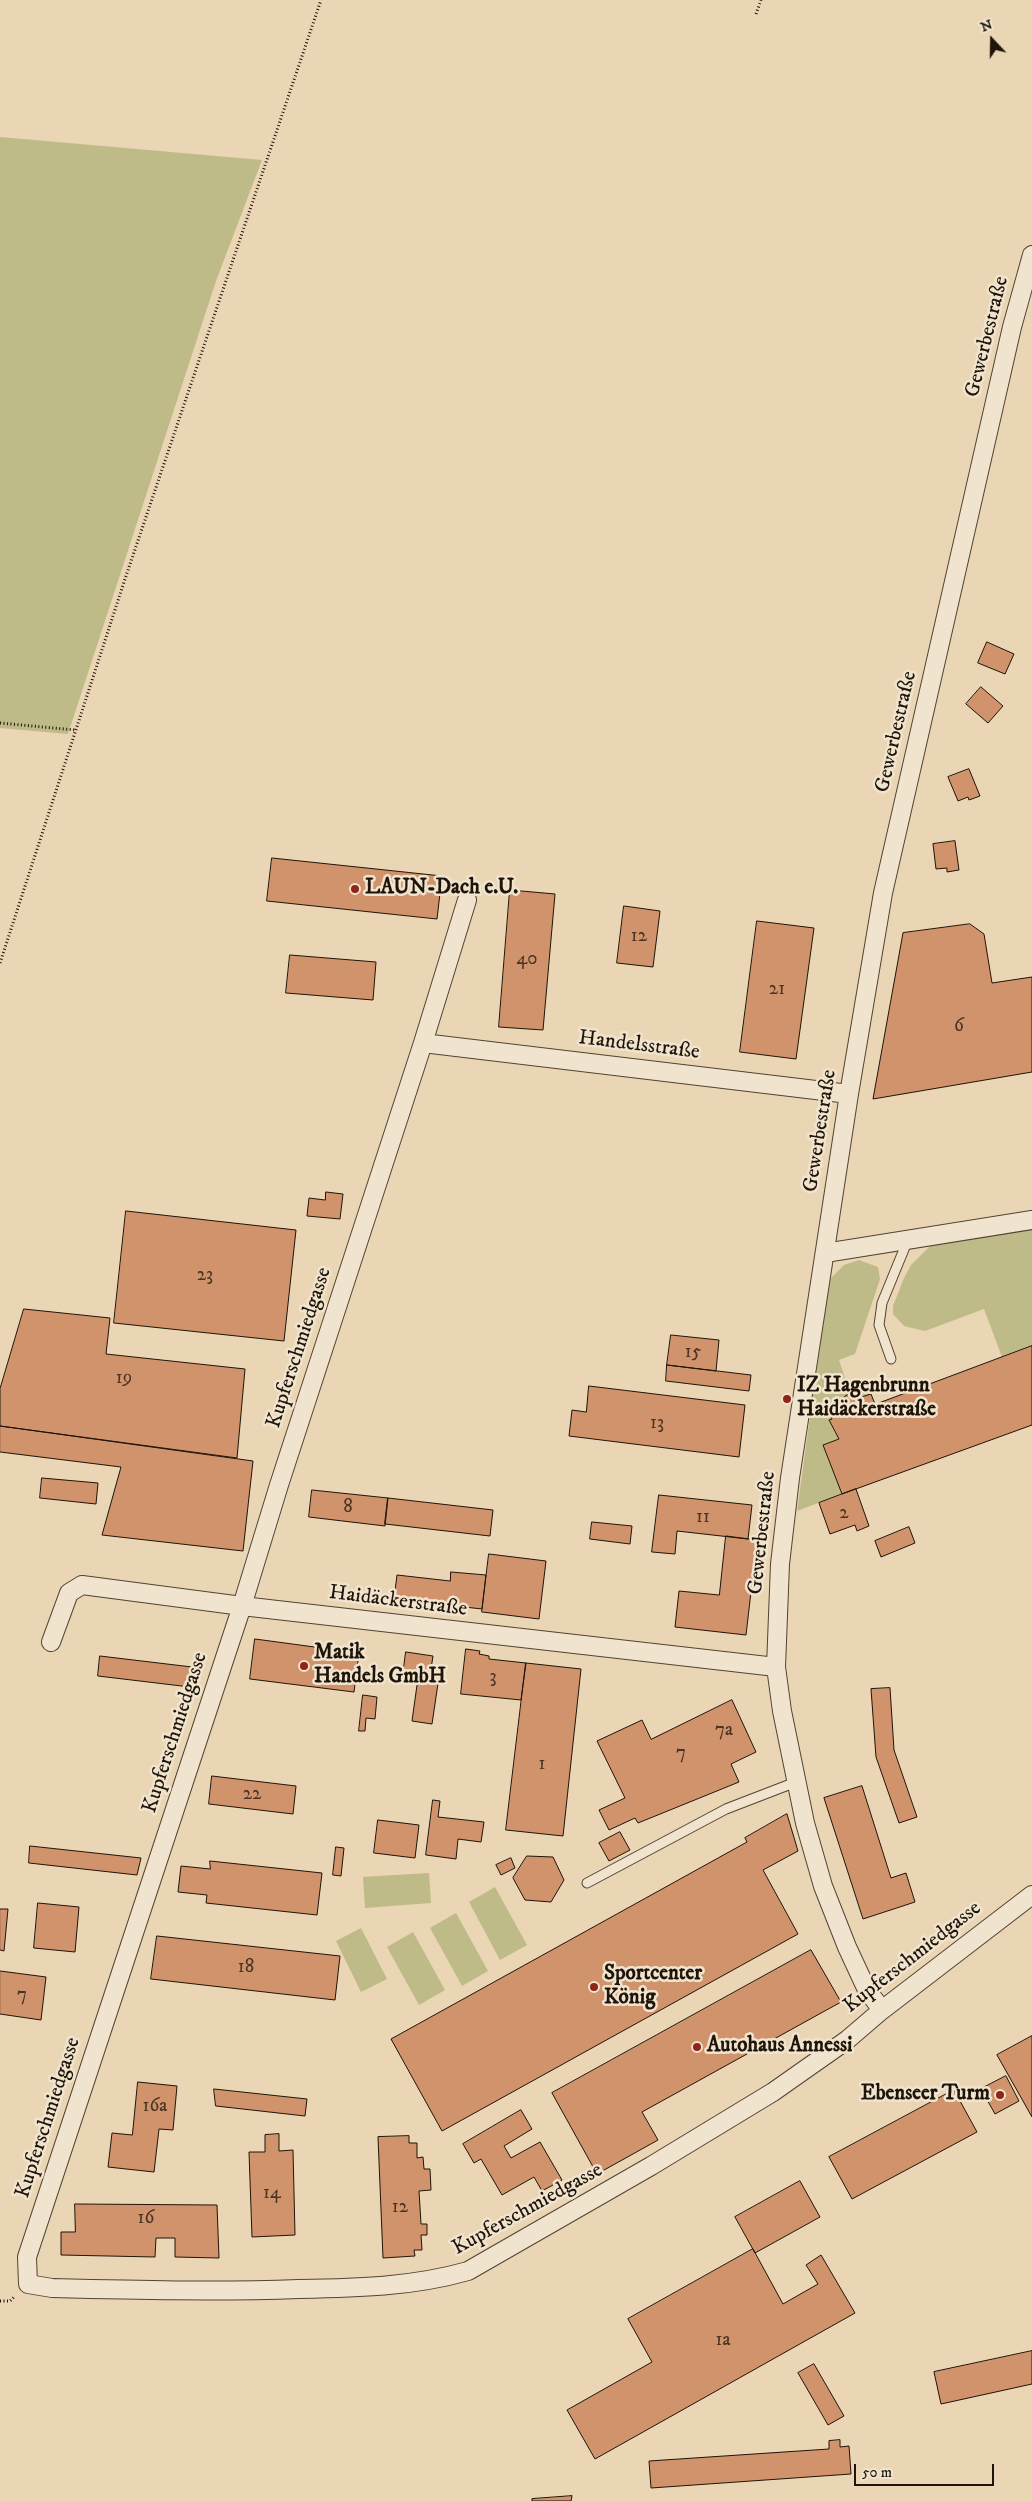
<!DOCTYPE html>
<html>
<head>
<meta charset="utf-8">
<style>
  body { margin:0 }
  #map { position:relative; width:1032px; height:2501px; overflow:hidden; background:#ead5b4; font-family:"IM FELL DW Pica",serif }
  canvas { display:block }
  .north { position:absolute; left:967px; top:15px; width:50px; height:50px; -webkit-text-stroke:4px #f1e4ce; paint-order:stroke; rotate:339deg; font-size:14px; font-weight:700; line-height:20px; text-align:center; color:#1f1409 }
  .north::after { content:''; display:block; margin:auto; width:18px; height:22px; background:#1f1409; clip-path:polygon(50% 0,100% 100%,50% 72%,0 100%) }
  .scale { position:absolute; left:854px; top:2464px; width:140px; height:22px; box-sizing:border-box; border:2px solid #1f1409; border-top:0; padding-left:6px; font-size:15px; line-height:18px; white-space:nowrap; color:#1f1409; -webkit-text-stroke:4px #f1e4ce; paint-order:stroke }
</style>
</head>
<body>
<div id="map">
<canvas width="1032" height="2501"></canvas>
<div class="north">N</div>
<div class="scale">50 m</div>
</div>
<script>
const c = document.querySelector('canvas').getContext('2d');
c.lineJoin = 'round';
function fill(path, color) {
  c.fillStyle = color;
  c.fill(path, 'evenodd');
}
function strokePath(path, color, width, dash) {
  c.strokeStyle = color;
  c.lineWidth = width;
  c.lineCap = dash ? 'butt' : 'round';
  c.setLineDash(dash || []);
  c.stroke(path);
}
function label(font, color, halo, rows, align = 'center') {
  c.font = font + ' "IM FELL DW Pica",serif';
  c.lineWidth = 5;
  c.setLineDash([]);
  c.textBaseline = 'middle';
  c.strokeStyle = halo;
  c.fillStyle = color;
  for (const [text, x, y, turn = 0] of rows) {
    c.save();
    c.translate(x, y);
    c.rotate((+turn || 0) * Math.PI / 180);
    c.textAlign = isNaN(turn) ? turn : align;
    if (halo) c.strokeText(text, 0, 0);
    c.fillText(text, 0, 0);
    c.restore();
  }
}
const green = new Path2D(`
  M0,137L262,160L216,281L68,734L0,728Z
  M1032,1229V1346L1002,1357L984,1309L925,1331L904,1326L893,1314V1306L904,1278L911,1265L930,1246Z
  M859,1260L878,1267L880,1279L855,1354L839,1360L847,1384L865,1379L871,1394L858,1398L854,1394H847L843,1398L842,1404L828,1409L832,1419L829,1421L839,1439L823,1445L842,1494L797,1511L829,1280L844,1265Z
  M429,1873L431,1903L365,1908L363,1877Z
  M495,1887L527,1945L500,1960L469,1902Z
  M456,1913L488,1971L462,1986L430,1928Z
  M361,1928L387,1979L361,1992L336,1941Z
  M413,1932L445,1990L419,2005L387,1947Z`);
const building = new Path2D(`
  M987,642L1014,654L1005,674L978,663Z
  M981,687L1003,706L988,723L966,704Z
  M969,769L980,796L969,800L968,797L958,801L948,777Z
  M955,841L959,870L947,872V868L936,869L933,844Z
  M272,858L442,876L437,919L267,901Z
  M510,890L555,894L543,1030L499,1027Z
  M624,906L660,911L653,967L617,963Z
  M757,921L814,928L796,1059L740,1052Z
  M970,924L984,934L992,983L1032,977V1072L873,1099L903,933Z
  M290,955L376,962L373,1000L286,993Z
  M326,1192L343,1194L340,1219L307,1216L309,1198L325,1200Z
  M126,1211L296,1230L284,1341L114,1323Z
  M24,1309L110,1318L106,1354L245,1369L237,1458L0,1426V1389Z
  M671,1335L719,1340L716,1371L667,1365Z
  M1032,1346V1425L842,1494L823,1445L839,1439L829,1420L832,1419L828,1409L842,1404L845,1396L851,1393L858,1398L871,1394L875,1404Z
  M667,1365L751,1375L749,1391L666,1381Z
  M589,1386L745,1405L739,1457L569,1436L572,1410L586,1412Z
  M0,1426L253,1461L243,1551L102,1535L121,1467L0,1452Z
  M42,1478L98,1483L96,1504L40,1498Z
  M856,1489L869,1526L857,1531L855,1525L830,1534L819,1503Z
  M312,1490L388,1498L385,1526L309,1517Z
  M659,1495L752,1505L748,1539L677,1531L675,1554L652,1552Z
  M388,1498L493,1510L490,1536L385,1524Z
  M592,1522L632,1526L630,1544L590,1539Z
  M909,1527L915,1543L881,1557L875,1541Z
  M726,1536L757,1540L746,1635L675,1627L679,1591L719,1595Z
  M489,1554L546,1561L539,1619L482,1612Z
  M451,1572L486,1575L482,1609L394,1599L397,1575L450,1581Z
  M255,1639L359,1653L354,1692L250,1679Z
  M466,1649L480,1651L479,1654L489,1656V1659L526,1663L521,1700L461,1694Z
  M406,1652L433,1656L431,1669L440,1670L432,1724L412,1721L418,1678L403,1675Z
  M100,1656L192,1667L190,1687L98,1676Z
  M526,1663L581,1669L563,1836L506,1830Z
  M890,1688L894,1750L917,1817L899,1823L876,1757L871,1689Z
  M363,1695L377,1697L375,1719L366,1718L365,1731H359Z
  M732,1700L756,1752L731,1764L739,1782L638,1823L635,1818L609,1830L599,1810L625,1798L597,1741L642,1720L651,1739Z
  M212,1776L296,1786L293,1814L209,1804Z
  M862,1786L891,1878L906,1873L915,1902L863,1919L824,1798Z
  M433,1800L440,1801L438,1817L484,1822L481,1842L458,1839L456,1859L426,1855Z
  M787,1814L798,1851L763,1870L798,1934L442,2131L391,2039L747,1842L745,1838Z
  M378,1820L419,1825L415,1858L374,1853Z
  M620,1832L630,1850L609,1861L599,1843Z
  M30,1846L141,1858L137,1875L29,1863Z
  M336,1847L344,1848L341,1876L333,1875Z
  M527,1856L553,1857L564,1880L551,1902L525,1900L513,1878Z
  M511,1858L515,1868L501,1875L496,1865Z
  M210,1861L322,1873L317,1915L206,1903L207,1895L178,1892L181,1866L210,1869Z
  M38,1903L79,1907L75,1952L34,1948Z
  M0,1909H8L4,1951L0,1950Z
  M157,1936L340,1956L335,2000L151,1979Z
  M811,1950L841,2002L642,2112L658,2140L597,2174L552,2093Z
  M0,1971L46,1977L41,2020L0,2014Z
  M1032,2036V2117L997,2055Z
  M1006,2076L1019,2101L995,2114L981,2089Z
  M138,2082L177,2086L173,2130L159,2129L154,2172L108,2167L112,2133L132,2135Z
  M214,2089L307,2099L305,2116L216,2106Z
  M954,2090L977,2132L852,2199L829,2157Z
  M521,2110L532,2129L504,2146L511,2158L540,2142L562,2180L542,2191L534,2177L502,2195L481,2159L474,2163L463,2144Z
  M279,2134V2151L293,2150L295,2235L252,2237L249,2152H265V2135Z
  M409,2136V2143H417V2158L423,2157L424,2169H430L431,2190L419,2191L421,2224H427V2235H421L422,2250H414L415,2256L383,2258L378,2137Z
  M800,2181L820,2217L755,2253L735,2217Z
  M75,2204L217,2205L219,2258L175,2257V2238H156L155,2257L61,2255V2232H75Z
  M753,2249L783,2304L818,2284L806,2265L821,2255L855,2313L595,2459L567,2410L652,2362L628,2319Z
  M1032,2351V2384L941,2404L934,2372Z
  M814,2364L844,2416L828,2425L798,2373Z
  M840,2440V2447L849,2446L851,2474L651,2488L649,2461L829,2449V2441Z
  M572,2496L571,2501H532V2499Z`);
const path = new Path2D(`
  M756,14L761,0
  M0,723L75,730
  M0,963L125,579L321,0
  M0,2301H10L15,2296`);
const service = new Path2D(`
  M891,1359L879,1325L882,1303L907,1242
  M587,1883L726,1809L796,1782`);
const minor = new Path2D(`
  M467,900L423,1043L279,1485L242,1606L27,2257L28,2284L52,2288C134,2290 216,2292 299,2289C356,2288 412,2287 468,2271L651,2166L773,2092L847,2040L882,2010L1032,1895
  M423,1043L849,1094
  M825,1253L1032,1220
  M51,1642L69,1593L82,1585L242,1606L776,1667
  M882,2010L867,1990L847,1947L823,1886L805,1823L782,1711L776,1667L780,1564L790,1478L849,1094L883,893L1012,327L1032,255`);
const markers = [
  [355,889,5,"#8f2418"],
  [787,1399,5,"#8f2418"],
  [304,1666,5,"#8f2418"],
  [594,1987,5,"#8f2418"],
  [697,2047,5,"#8f2418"],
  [1000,2095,5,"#8f2418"]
];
const numberNames = [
  ["12",639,937],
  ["40",527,960],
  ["21",777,990],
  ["6",959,1027],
  ["23",205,1276],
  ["15",693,1353],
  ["19",124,1379],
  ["13",657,1424],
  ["8",348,1508],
  ["2",844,1514],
  ["11",703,1518],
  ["3",493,1678],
  ["7a",724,1731],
  ["7",681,1754],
  ["1",542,1765],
  ["22",252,1795],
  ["18",246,1968],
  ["7",22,1996],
  ["16a",155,2107],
  ["14",272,2194],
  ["12",400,2208],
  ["16",146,2219],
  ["1a",723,2341]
];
const streetNames = [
  ["Gewerbestraße",988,337,-76],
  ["Gewerbestraße",897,732,-77],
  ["Handelsstraße",639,1046,7],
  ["Gewerbestraße",821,1131,-81],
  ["Kupferschmiedgasse",300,1348,-72],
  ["Gewerbestraße",763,1533,-84],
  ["Haidäckerstraße",398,1602,7],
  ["Kupferschmiedgasse",176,1733,-72],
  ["Kupferschmiedgasse",913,1958,-38],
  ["Kupferschmiedgasse",49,2118,-72],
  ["Kupferschmiedgasse",528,2210,-29]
];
const poiNames = [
  ["LAUN-Dach e.U.",365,889],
  ["IZ Hagenbrunn",797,1387],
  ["Haidäckerstraße",797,1411],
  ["Matik",314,1654],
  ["Handels GmbH",314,1678],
  ["Sportcenter",604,1975],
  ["König",604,1999],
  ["Autohaus Annessi",707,2047],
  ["Ebenseer Turm",990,2095,"right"]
];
fill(green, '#bebb88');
fill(building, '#d0936c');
strokePath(building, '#1f1409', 1);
strokePath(service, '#524434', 11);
strokePath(minor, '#524434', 20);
strokePath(path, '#1f1409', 3, [1, 2.5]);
strokePath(service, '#f1e4ce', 9);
strokePath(minor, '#f1e4ce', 18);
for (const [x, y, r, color] of markers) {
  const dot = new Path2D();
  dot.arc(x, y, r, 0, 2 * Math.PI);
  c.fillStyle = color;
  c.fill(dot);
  strokePath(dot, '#f1e4ce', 2);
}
label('19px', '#4b3422', null, numberNames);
label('21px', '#1f1409', '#f1e4ce', streetNames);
label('bold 21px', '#1f1409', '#f1e4ce', poiNames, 'left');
</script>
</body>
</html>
